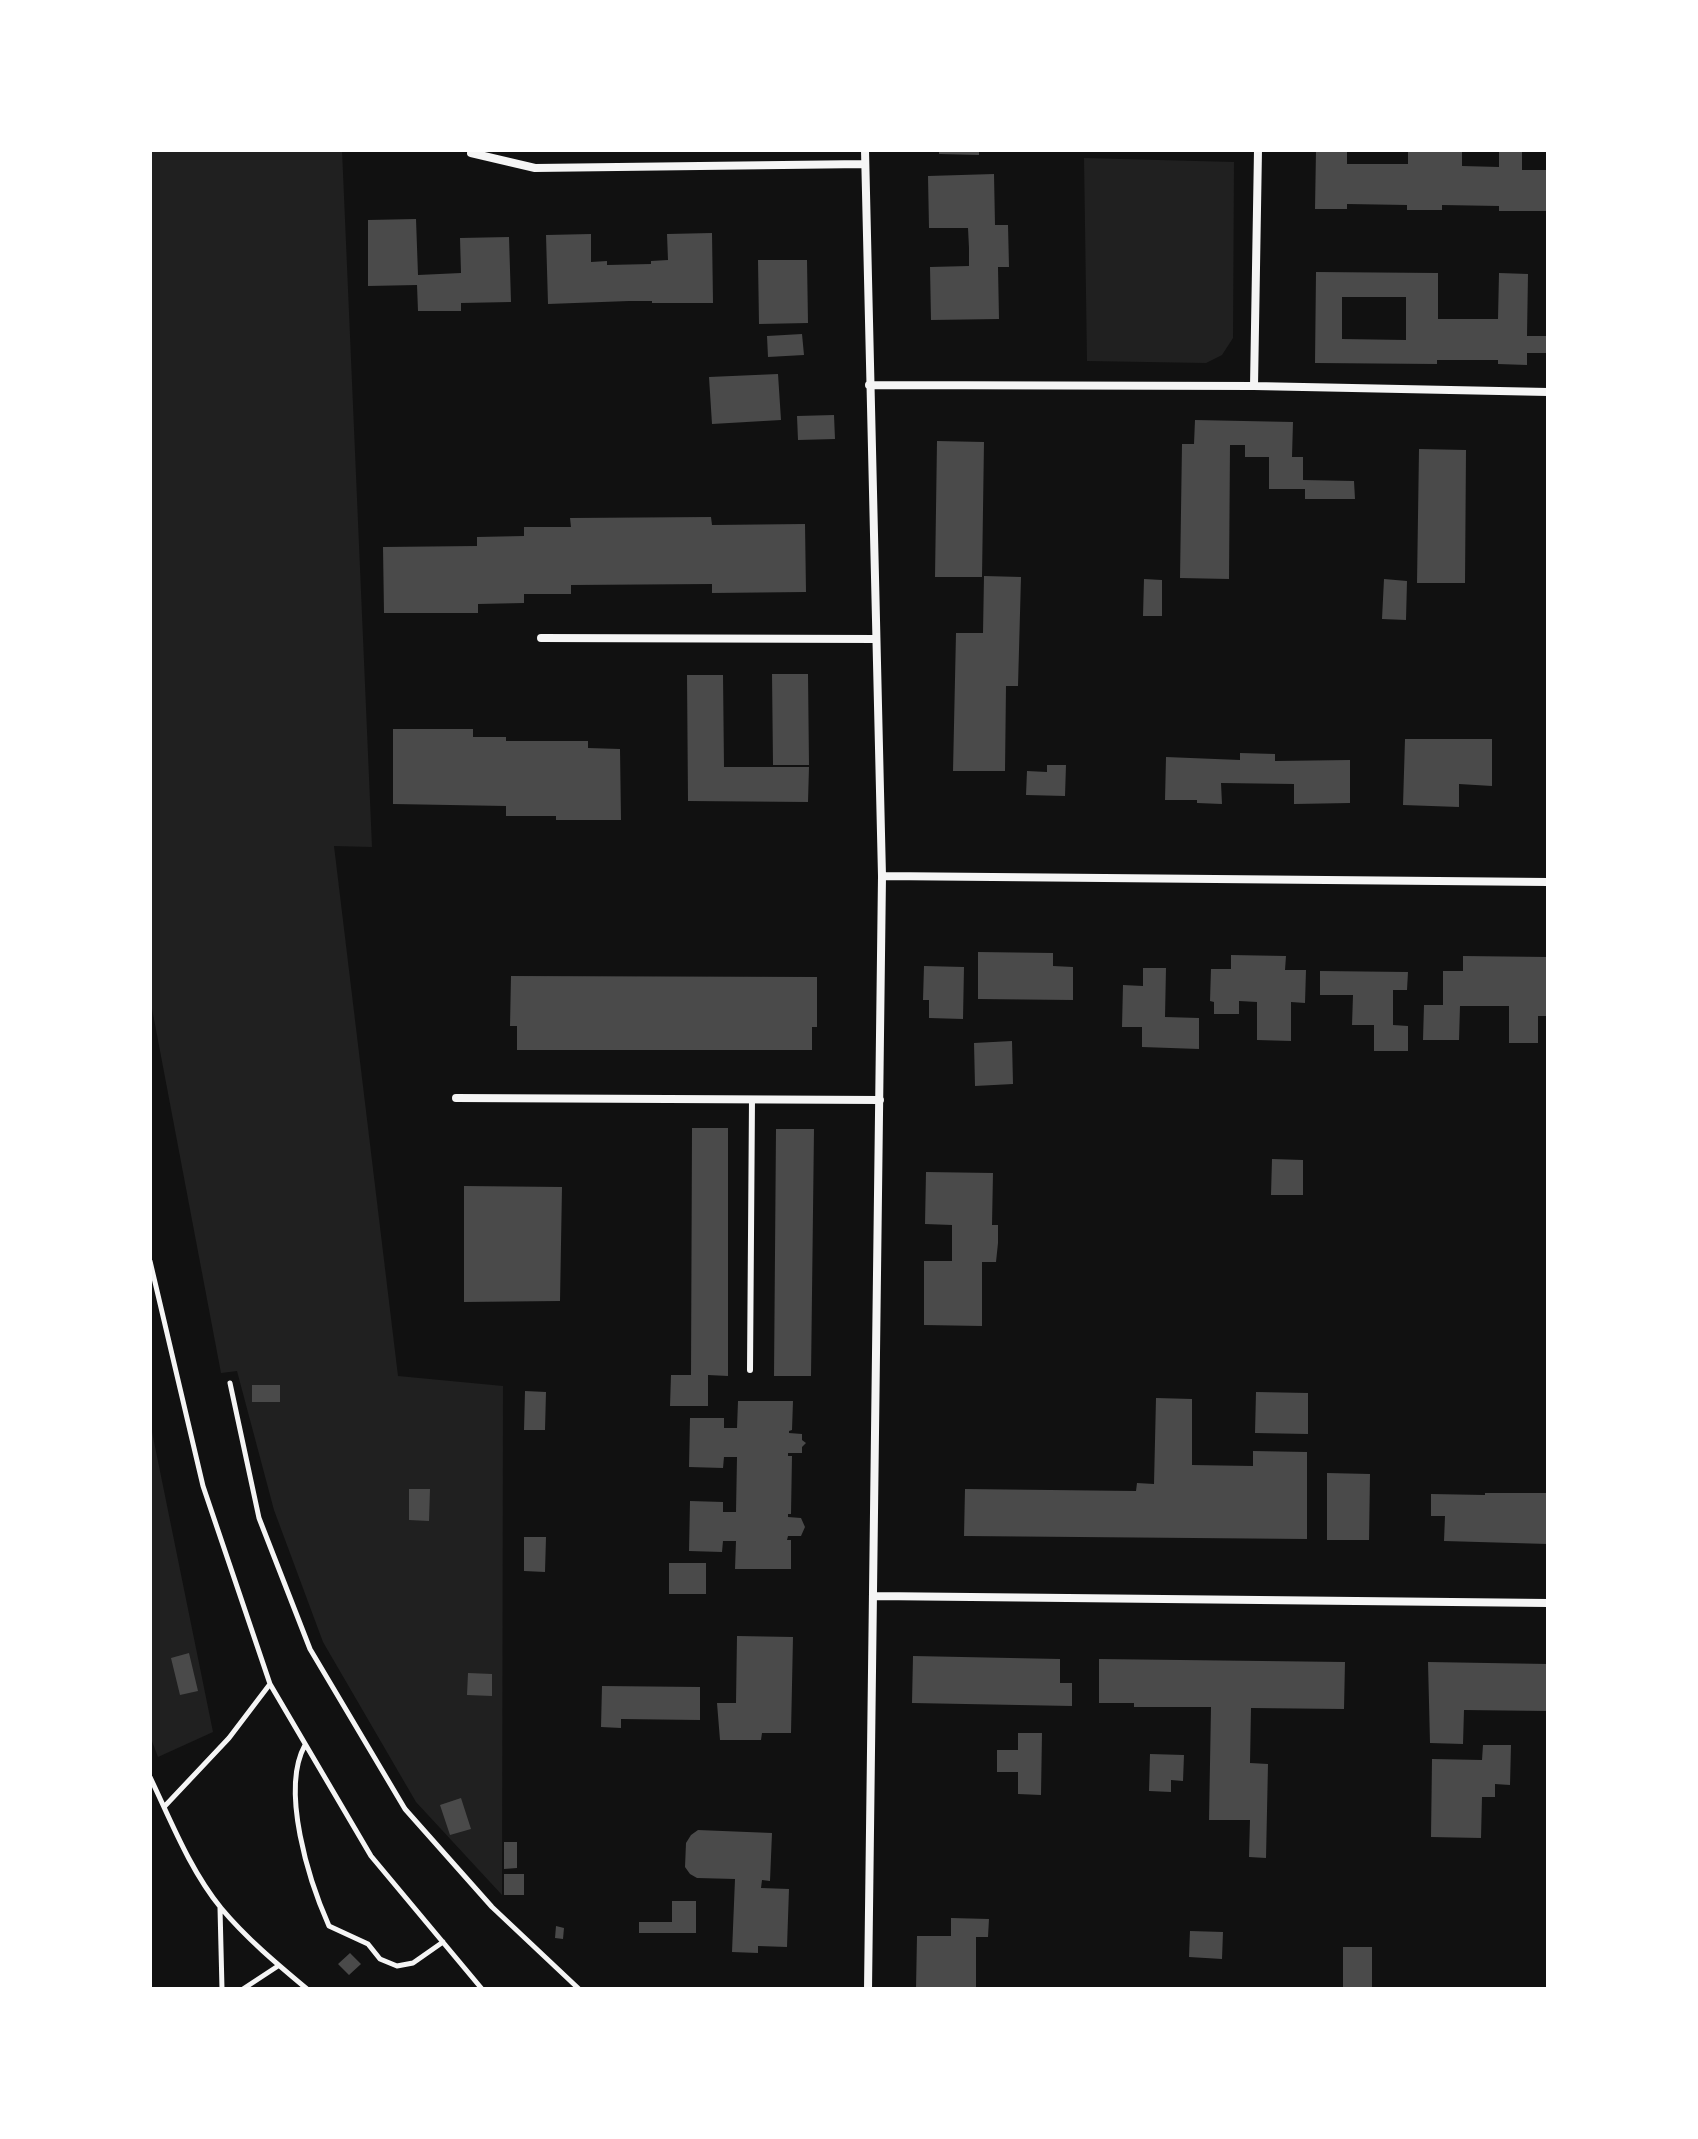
<!DOCTYPE html>
<html>
<head>
<meta charset="utf-8">
<style>
  body { margin:0 }
  #map { position:relative; width:1698px; height:2139px; overflow:hidden; background:#111; font-family:"Roboto Condensed",sans-serif }
  canvas { display:block }
  .frame { position:absolute; inset:0; border:152px solid #fff; pointer-events:none }
</style>
</head>
<body>
<div id="map">
<canvas width="1698" height="2139"></canvas>
<div class="frame"></div>
</div>
<script>
const c = document.querySelector('canvas').getContext('2d');
c.lineJoin = 'round';
function fill(path, color) {
  c.fillStyle = color;
  c.fill(path, 'evenodd');
}
function strokePath(path, color, width, dash) {
  c.strokeStyle = color;
  c.lineWidth = width;
  c.lineCap = dash ? 'butt' : 'round';
  c.setLineDash(dash || []);
  c.stroke(path);
}
const green = new Path2D(`
  M150,150H342L372,847L334,846L398,1376L503,1386L502,1895L416,1802L323,1642L274,1510L237,1371L221,1373L150,998Z
  M1084,158L1234,162L1233,338L1222,355L1206,363L1087,361Z
  M150,1422L213,1732L158,1757L150,1736Z`);
const building = new Path2D(`
  M939,150H979V155L939,154Z
  M1316,150H1347V164H1408V150H1462V166L1499,167V150H1522V170H1548V211H1499V206L1442,205V210H1407V205L1347,204V209H1315Z
  M994,174L995,225H1008L1009,267H998L999,319L931,320L930,267L969,266V248L968,228H929L928,176Z
  M416,219L418,275L461,273L460,238L509,237L511,302L461,303V311H418L417,285L368,286V220Z
  M712,233L713,303H652V301H629L548,304L546,235L591,234V262L607,261V265L651,264V261L668,260L667,234Z
  M758,260H807L808,323L759,324Z
  M1316,272L1438,273V319H1498L1499,273L1528,274L1527,336H1548V353H1527V365L1498,364V360H1437V364L1315,363ZM1342,297H1406V340L1342,339Z
  M802,334L804,355L768,357L767,336Z
  M778,374L781,420L712,424L709,377Z
  M834,415L835,439L798,440L797,416Z
  M1195,420L1293,422L1292,457H1303V480L1354,481L1355,499H1305V489H1269V457H1245V445H1230L1229,579L1180,578L1182,444H1194Z
  M937,441L984,442L982,577H935Z
  M1419,449L1466,450L1465,583H1417Z
  M711,517L712,525L805,524L806,592L712,593V584L571,585V594H524V603L478,604V613H384L383,547L477,546V537L524,536V527H571L570,518Z
  M984,576L1021,577L1018,686H1006L1005,771H953L956,633H983Z
  M1144,579L1162,580V616H1143Z
  M1384,579L1407,581L1406,620L1382,619Z
  M772,674H808L809,765H773Z
  M687,675H723L724,767H809L808,802L688,801Z
  M393,729H473V737H506V741H588V748L620,749L621,820H556V816H506V806L393,804Z
  M1405,739H1492V786L1459,784V807L1403,805Z
  M1240,753L1275,754V761L1350,760V803L1294,804V784L1221,783L1222,804L1197,803V800H1165L1166,757L1240,760Z
  M1047,765H1066L1065,796L1026,795L1027,771L1047,772Z
  M978,952L1053,953V966L1073,967V1000L978,999Z
  M1231,955L1286,956L1285,970H1306L1305,1003L1291,1002V1041L1257,1040V1002L1239,1001V1014H1214V1002L1210,1001L1211,969H1231Z
  M1463,956L1548,957V1016H1538V1043H1509V1006H1460L1459,1040H1423L1424,1005H1443V971H1463Z
  M924,966L964,967L963,1019L929,1018V1000H923Z
  M1143,968H1166L1165,1017L1199,1018V1049L1142,1047V1027H1122L1123,985L1143,986Z
  M1320,971L1408,972L1407,990H1393V1025L1408,1026V1051H1374V1025H1352L1353,995H1320Z
  M511,976L817,977V1027H812V1050H517V1026H510Z
  M1012,1041L1013,1084L975,1086L974,1043Z
  M692,1128H728V1376L708,1375V1406H670L671,1375H691Z
  M776,1129H814L811,1376H774Z
  M1272,1159L1303,1160V1195H1271Z
  M926,1172L993,1173L992,1225H998V1243L996,1262H982V1326L924,1325V1261H952V1225L925,1224Z
  M464,1186L562,1187L560,1301L464,1302Z
  M252,1385H280V1402H252Z
  M525,1391L546,1392L545,1430H524Z
  M1256,1392L1308,1393V1434L1255,1433Z
  M1156,1398L1192,1399V1465L1253,1466V1451L1307,1452V1539L964,1536L965,1489L1136,1491L1137,1483L1154,1484Z
  M738,1401H793L792,1430L789,1431V1433L802,1434V1440L806,1443L802,1447V1453H788V1456H792L791,1514H788V1517L801,1518L805,1527L801,1536H788L787,1540H791V1569H735L736,1541H723L722,1552L689,1551L690,1501L723,1502V1512H736L737,1457H724L723,1468L689,1467L690,1418H724V1428H737Z
  M1327,1473L1370,1474L1369,1540H1327Z
  M409,1489H430L429,1521L409,1520Z
  M1485,1493H1548V1544L1444,1541L1445,1516H1431V1494L1485,1495Z
  M524,1537H546L545,1572L524,1571Z
  M669,1563H706V1594H669Z
  M737,1636L793,1637L791,1733H762L761,1740H720L717,1703H736Z
  M189,1653L198,1691L180,1695L171,1658Z
  M913,1656L1060,1659V1683H1072V1706L912,1703Z
  M1099,1659L1345,1662L1344,1709L1251,1708L1250,1763L1268,1764L1266,1858L1249,1857L1250,1820H1209L1211,1707H1134V1703H1099Z
  M1428,1662L1548,1664V1711L1464,1710L1463,1744L1430,1743Z
  M468,1673L492,1674V1696L467,1695Z
  M602,1686L700,1687V1720L621,1719V1728L601,1727Z
  M1018,1733H1042L1041,1795L1018,1794V1772H997V1750H1018Z
  M1483,1745H1511L1510,1785L1495,1784V1797H1482L1481,1838L1431,1837L1432,1759L1482,1760Z
  M1150,1754L1184,1755L1183,1781L1171,1780V1792L1149,1791Z
  M461,1798L471,1829L450,1835L440,1805Z
  M698,1830L772,1833L770,1881L762,1880L761,1888L789,1889L787,1947L758,1946V1953L732,1952L735,1879L697,1878L690,1874L685,1867L686,1843L691,1835Z
  M504,1842H517V1868L504,1869Z
  M504,1874H524V1895H504Z
  M672,1901H696V1933H639V1922H672Z
  M951,1918L989,1919L988,1937H976V1989H916L917,1936H951Z
  M556,1926L564,1928L563,1939L555,1938Z
  M1190,1931L1223,1932L1222,1959L1189,1957Z
  M1343,1947H1372V1989H1343Z
  M350,1953L361,1964L349,1975L338,1964Z`);
const path = new Path2D(`
  M150,1261L203,1486L270,1684L371,1856L482,1989
  M230,1383L259,1518L310,1649L405,1809L492,1907L579,1989
  M305,1745C280,1790 309,1881 329,1926L368,1944L380,1959L397,1966L413,1963L443,1942
  M150,1777C171,1821 190,1870 221,1908C246,1938 277,1964 307,1989
  M164,1807L229,1738L270,1684
  M220,1908L222,1989
  M243,1989L278,1966`);
const service = new Path2D(`
  M750,1370L752,1099`);
const minor = new Path2D(`
  M865,150L882,876L868,1989
  M471,153L535,168L865,164
  M869,385L1254,386L1548,392
  M1254,386L1258,150
  M541,638L876,639
  M882,876L1548,882
  M456,1098L880,1100
  M875,1596L1548,1603`);
fill(green, '#202020');
fill(building, '#4a4a4a');
strokePath(path, '#f5f5f5', 5);
strokePath(service, '#f5f5f5', 6);
strokePath(minor, '#f5f5f5', 8);
</script>
</body>
</html>
